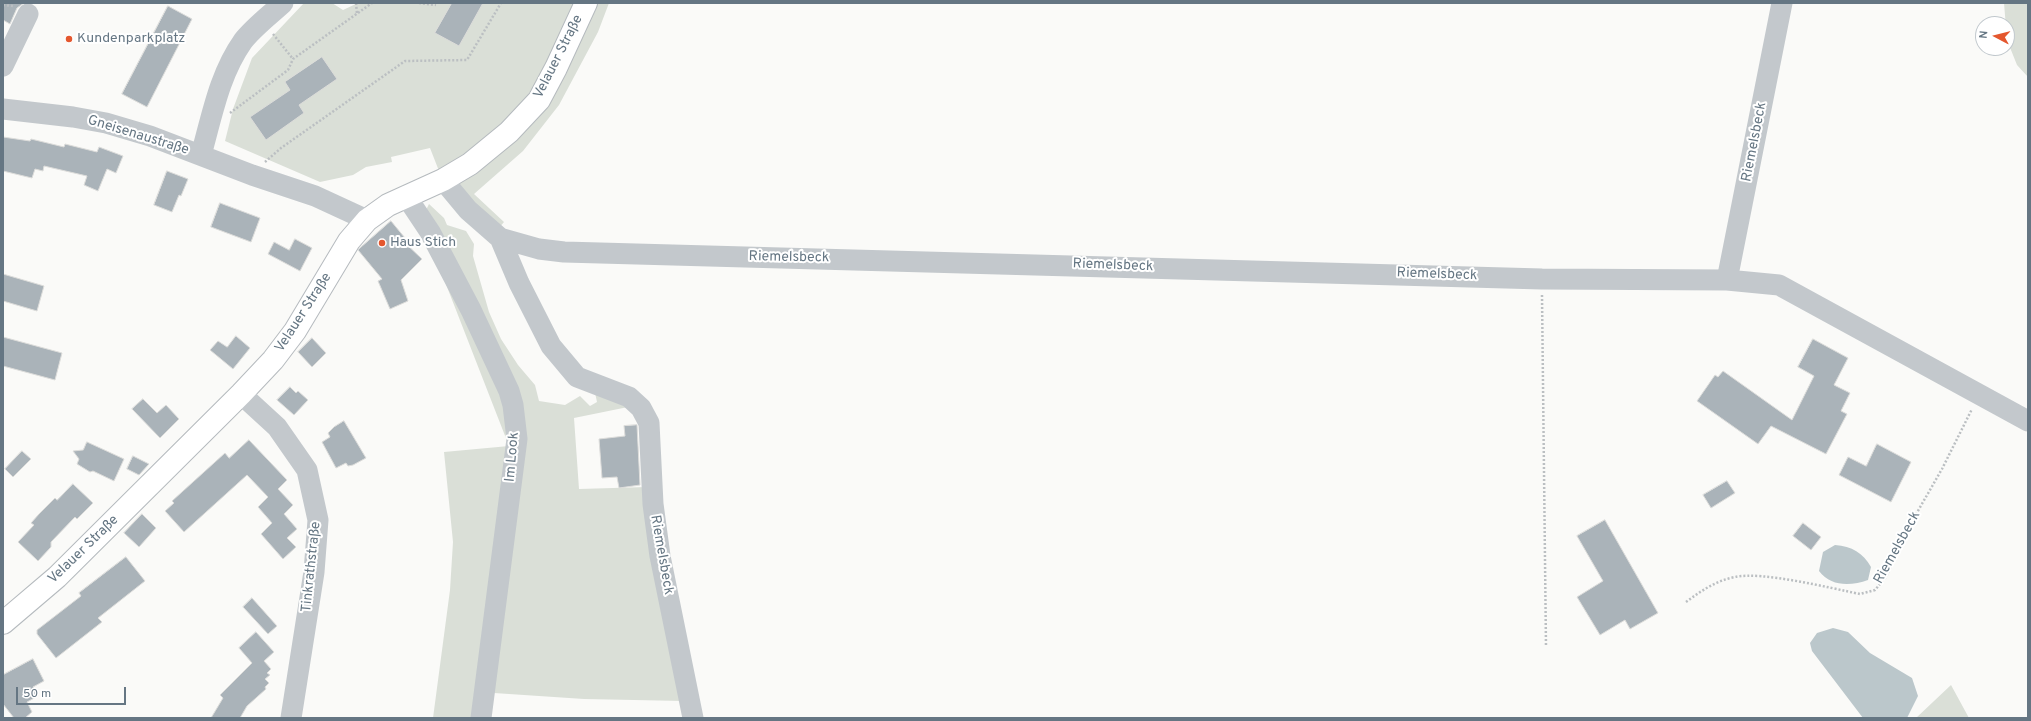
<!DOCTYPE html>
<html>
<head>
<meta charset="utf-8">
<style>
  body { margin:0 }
  #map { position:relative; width:2031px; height:721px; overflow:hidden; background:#fafaf8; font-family:Overpass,sans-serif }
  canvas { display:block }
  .frame { position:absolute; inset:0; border:4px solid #657683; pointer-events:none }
  .north { position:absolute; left:1975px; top:16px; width:40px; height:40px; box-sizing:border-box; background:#fff; border:1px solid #c1c8cd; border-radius:50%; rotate:277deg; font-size:11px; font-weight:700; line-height:16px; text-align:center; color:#657683 }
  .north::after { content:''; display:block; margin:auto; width:14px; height:18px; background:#e4572e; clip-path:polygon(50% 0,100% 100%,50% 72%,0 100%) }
  .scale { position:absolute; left:16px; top:687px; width:110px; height:18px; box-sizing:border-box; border:2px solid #657683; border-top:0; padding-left:5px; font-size:12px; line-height:14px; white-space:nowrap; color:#657683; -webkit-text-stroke:3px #fff; paint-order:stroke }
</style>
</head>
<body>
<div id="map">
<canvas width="2031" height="721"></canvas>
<div class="frame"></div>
<div class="north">N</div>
<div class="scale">50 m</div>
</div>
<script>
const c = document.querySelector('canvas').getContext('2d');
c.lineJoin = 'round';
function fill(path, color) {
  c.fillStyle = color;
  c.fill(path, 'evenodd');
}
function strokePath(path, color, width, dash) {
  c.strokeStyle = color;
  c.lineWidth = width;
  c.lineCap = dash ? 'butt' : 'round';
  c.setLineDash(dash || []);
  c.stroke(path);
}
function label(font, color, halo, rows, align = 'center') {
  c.font = font + ' Overpass,sans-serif';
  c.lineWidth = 4;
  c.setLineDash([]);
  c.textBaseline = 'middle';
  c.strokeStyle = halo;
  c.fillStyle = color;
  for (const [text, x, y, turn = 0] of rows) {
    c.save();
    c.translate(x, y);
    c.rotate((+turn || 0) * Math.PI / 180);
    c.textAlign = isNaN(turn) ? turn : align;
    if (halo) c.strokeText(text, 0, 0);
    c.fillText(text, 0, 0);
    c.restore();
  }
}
const green = new Path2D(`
  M304,3H332L343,10L358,3H577L539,78L515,115L472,152L439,171L430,148L391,157L392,162L366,167L353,175L320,182L225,141L233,109L252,58Z
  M594,3H609L598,32L559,105L523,151L474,194L504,222L499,228L453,181L493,155Z
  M2004,3H2028V77L2017,65L2007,40Z
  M429,204L444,218L447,225L466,231L474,244L473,256L489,312L501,339L518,365L535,385L539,401L565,405L580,396L590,406L597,402L594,388L633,406L574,418L579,489L647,487L684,701L584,699L479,692L475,718H433L450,590L453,542L444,452L509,446L426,233L424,214Z
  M1951,685L1969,718H1916Z`);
const water = new Path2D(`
  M1835,545C1852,546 1863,553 1871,567L1868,580C1851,586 1831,587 1819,571L1823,552Z
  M1833,628L1848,632L1870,653L1912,678L1918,696L1907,718H1863L1812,651L1810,643L1817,633Z`);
const building = new Path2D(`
  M3,3H24L17,8L10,24L3,20Z
  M452,3H483L459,46L435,33Z
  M168,6L192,19L147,107L122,94Z
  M322,57L337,79L299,105L304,113L266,140L250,117L290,90L285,82Z
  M3,137L30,141L31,139L64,147L65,144L97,152L99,147L123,156L116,173L107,169L98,191L84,185L87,176L44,166L43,171L35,169L32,178L3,171Z
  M167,171L188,179L181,196L179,195L172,212L154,205Z
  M220,203L260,218L251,242L211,227Z
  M391,221L405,238L402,240L422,259L401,280L408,301L390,309L378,281L382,279L358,250Z
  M295,239L312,248L300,271L268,254L274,242L289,250Z
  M3,274L44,286L37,311L3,301Z
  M236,336L250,348L233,369L210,350L218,341L227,347Z
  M3,337L62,353L55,380L3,366Z
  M312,338L326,353L312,367L298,352Z
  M1813,339L1848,358L1834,385L1850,393L1841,411L1847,414L1826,454L1771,426L1758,444L1697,401L1715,375L1718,377L1723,371L1792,420L1814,376L1798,367Z
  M290,387L296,393L298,391L308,400L294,415L277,400Z
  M143,399L157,413L166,405L179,419L160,438L132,409Z
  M344,421L366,458L353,465L348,466L346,463L336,468L322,442L330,437L328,433L334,427Z
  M637,425L640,485L619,488L617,477L602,478L599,439L625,436L624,426Z
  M249,440L287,480L278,489L293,505L284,514L297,529L287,538L296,547L283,559L261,534L272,523L258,507L268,497L247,475L184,532L165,511L174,503L172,501L225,453L229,458Z
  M87,442L124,459L114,481L93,471L90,472L77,464L79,459L73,451L83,450Z
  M1877,444L1911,462L1891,502L1839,475L1848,457L1866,466Z
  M22,451L31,459L13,477L5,469Z
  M133,456L149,464L139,475L127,469Z
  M1727,481L1735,493L1711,508L1703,495Z
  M73,484L93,503L77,519L75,517L51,542V547L38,561L18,542L34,525L31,523L39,514L55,498L57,500Z
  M142,514L156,528L139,547L124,533Z
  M1605,520L1658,613L1630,629L1625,620L1600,635L1577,597L1603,581L1577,536Z
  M1803,523L1821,537L1811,550L1793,536Z
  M126,557L145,581L98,618L102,622L56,658L37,634V630L81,596L79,593Z
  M252,598L277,626L268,634L243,607Z
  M256,632L274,652L264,661L271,669L267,673L270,675L265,679L269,683L265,687L266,689L247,706L240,718H211L223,698L220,695L252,663L239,648Z
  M33,659L44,681L33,687L38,696L27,702L32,712L25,718H14L3,704V675Z`);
const path = new Path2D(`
  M356,3L357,14
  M419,3L436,5
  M3,5L13,6
  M273,34L293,59
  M230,113L288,70L293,59L372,3
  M265,162L281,148L405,61L467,60L501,3
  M1542,295L1546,647
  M1686,602C1701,591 1715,581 1735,577C1762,571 1830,588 1860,594L1875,590L1886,577L1907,530L1942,469L1972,409`);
const minor = new Path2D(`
  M3,66L28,14
  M3,109L73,117L106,123L150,136L252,175L315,196L367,220
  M201,155C212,116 219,75 243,41C254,27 270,15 283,3
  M443,180L468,210L500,238L539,249L564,252L1542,279L1727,280L1779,285L2028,421
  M406,196L430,232L471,310L509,391L513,405L517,439L481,718
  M500,238L519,283L551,346L577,377L629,397L641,408L649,423L653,504L660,556L693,718
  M1727,280L1782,3
  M241,394L277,427L307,470L318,520L314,572L291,718`);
const major = new Path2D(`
  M3,623L57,577L241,394L273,360L295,331L349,241L367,220L388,205L443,180L470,164L509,132L539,100L556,68L586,3`);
const markers = [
  [69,39,4,"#e4572e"],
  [382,243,4,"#e4572e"]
];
const poiNames = [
  ["Kundenparkplatz",77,39],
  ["Haus Stich",390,243]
];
const streetNames = [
  ["Velauer Straße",559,57,-63],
  ["Gneisenaustraße",138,136,17],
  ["Riemelsbeck",1755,142,-79],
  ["Riemelsbeck",789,258,1],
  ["Riemelsbeck",1113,266,2],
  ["Riemelsbeck",1437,275,2],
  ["Velauer Straße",304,313,-57],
  ["Im Look",513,457,-85],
  ["Riemelsbeck",1898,548,-61],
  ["Velauer Straße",84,550,-44],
  ["Riemelsbeck",661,555,80],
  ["Tinkrathstraße",312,567,-84]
];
fill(green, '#dadfd7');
fill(water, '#bbc7cb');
fill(building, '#aab3b9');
strokePath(building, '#dcdcda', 1);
strokePath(major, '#b5babe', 24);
strokePath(path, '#bbbfc2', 2.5, [2, 2]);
strokePath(minor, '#c3c8cc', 21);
strokePath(major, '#fff', 22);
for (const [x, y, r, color] of markers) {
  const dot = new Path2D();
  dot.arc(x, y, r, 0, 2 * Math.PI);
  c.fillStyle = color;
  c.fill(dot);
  strokePath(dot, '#fff', 1.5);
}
label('14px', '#657683', '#fff', poiNames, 'left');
label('14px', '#657683', '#fff', streetNames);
</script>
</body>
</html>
